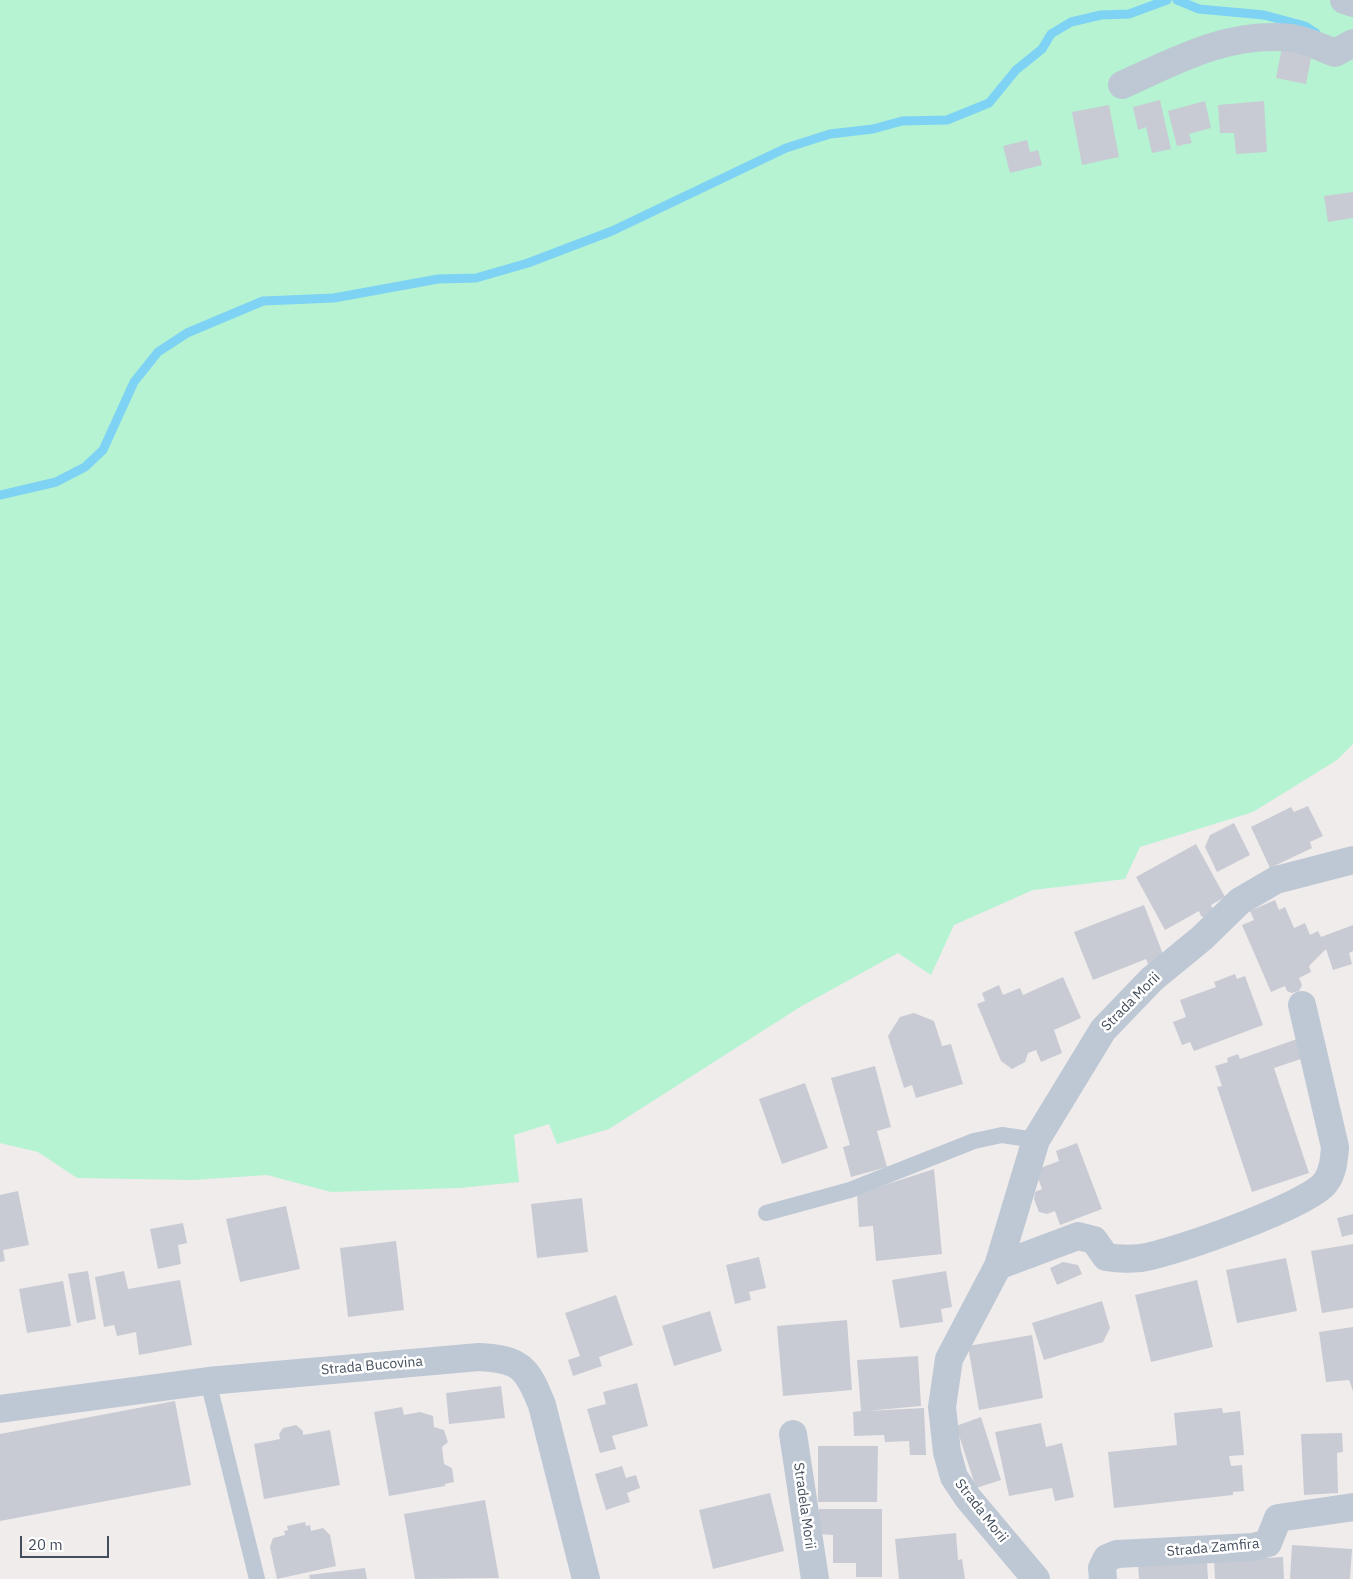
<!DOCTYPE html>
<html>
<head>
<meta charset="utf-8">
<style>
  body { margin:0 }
  #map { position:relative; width:1353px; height:1579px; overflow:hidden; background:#f0ecec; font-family:"IBM Plex Sans",sans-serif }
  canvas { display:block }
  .scale { position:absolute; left:20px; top:1536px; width:89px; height:22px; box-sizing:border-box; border:2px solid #434e5c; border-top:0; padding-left:6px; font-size:15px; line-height:18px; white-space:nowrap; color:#434e5c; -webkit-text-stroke:4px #fff; paint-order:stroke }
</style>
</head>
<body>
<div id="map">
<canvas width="1353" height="1579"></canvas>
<div class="scale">20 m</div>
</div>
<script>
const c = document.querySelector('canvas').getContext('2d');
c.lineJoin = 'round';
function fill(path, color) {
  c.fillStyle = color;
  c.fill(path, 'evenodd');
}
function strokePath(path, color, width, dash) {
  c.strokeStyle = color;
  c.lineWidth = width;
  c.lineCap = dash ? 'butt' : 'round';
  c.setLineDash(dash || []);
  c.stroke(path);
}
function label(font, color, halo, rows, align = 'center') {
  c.font = font + ' "IBM Plex Sans",sans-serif';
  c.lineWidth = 5;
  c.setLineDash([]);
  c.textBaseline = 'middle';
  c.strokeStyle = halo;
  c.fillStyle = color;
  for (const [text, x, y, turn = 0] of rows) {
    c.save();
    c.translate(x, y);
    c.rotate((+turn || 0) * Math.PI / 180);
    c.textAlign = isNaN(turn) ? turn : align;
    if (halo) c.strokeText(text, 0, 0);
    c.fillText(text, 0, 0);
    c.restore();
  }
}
const green = new Path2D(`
  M0,0H1353V744L1337,760L1253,812L1140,847L1125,879L1033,890L954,925L931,975L898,953L800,1007L609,1129L557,1144L549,1124L514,1135L519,1182L459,1188L331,1192L267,1175L193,1180L77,1178L38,1152L0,1143Z`);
const stream = new Path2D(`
  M1177,0L1199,9L1264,15L1305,26L1316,33
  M0,495L56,482L85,467L103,450L134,382L158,352L187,333L263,301L334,298L438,279L476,278L528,263L612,231L786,148L830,134L873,129L902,121L947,120L989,103L1016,70L1042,49L1051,34L1071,22L1101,15L1129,14L1167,0`);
const building = new Path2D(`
  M1282,47L1312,53L1306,84L1276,78Z
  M1160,100L1171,149L1152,153L1146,127L1138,130L1133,107Z
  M1205,101L1211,128L1189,134L1192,143L1177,146L1168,111Z
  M1264,101L1267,152L1236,154L1234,133H1220L1218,105Z
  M1109,105L1119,157L1082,165L1072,112Z
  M1027,140L1030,152L1038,150L1042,165L1010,173L1003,146Z
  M1353,192V218L1328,222L1324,196Z
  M1308,806L1323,836L1310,842L1312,848L1270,868L1251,827L1291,807L1294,812Z
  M1234,823L1250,855L1217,872L1205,847L1210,835Z
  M1196,844L1225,897L1211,905L1213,909L1206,918L1201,916L1199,911L1165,930L1136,877Z
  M1275,900L1279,910L1285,907L1294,928L1305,923L1310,935L1318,931L1321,937L1353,925V951L1349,953L1352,964L1333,970L1326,949L1309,966L1311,972L1299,978L1302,985L1299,991L1292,993L1287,991L1285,986L1271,992L1242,925L1254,920L1250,911Z
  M1144,905L1166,962L1150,968L1146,959L1093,980L1074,932Z
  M1235,974L1237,979L1245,976L1263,1025L1194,1051L1190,1042L1182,1045L1173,1022L1186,1017L1180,1000L1216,987L1214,982Z
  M1063,977L1081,1018L1054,1030L1062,1053L1041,1062L1036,1050L1028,1053L1025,1062L1012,1069L1001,1061L977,1004L985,1001L982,993L999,985L1003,995L1020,988L1023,995Z
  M914,1013L934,1021L942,1046L951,1044L963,1084L916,1098L912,1085L904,1088L888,1036L900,1017Z
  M1297,1039L1304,1058L1274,1068L1309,1173L1252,1192L1217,1087L1222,1086L1215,1066L1228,1062L1227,1058L1238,1054L1240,1059Z
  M875,1066L891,1127L877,1131L887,1167L851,1177L843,1147L850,1145L831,1078Z
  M805,1083L828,1148L782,1164L759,1099Z
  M1077,1143L1102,1209L1060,1225L1055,1211L1047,1214L1039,1212L1034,1199L1035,1192L1042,1189L1035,1170L1059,1161L1056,1151Z
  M934,1169L942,1254L876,1261L873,1226L859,1227L857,1194Z
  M18,1191L29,1245L3,1250L5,1261L0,1262V1195Z
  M582,1198L588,1252L537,1258L531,1204Z
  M286,1206L300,1269L240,1282L226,1219Z
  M1353,1214V1234L1342,1237L1337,1218Z
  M183,1223L187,1243L178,1245L181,1264L158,1269L150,1229Z
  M396,1241L404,1310L348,1317L340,1248Z
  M1353,1244V1308L1322,1313L1311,1251Z
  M759,1257L766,1288L749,1292L751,1300L735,1304L726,1265Z
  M1286,1258L1297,1311L1237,1323L1226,1270Z
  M1063,1262L1078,1265L1082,1274L1057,1285L1050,1268Z
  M88,1271L96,1319L77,1323L68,1274Z
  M124,1271L128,1289L180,1280L192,1345L139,1355L136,1332L117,1336L114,1325L104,1327L95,1277Z
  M946,1271L952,1307L941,1309L943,1322L900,1328L892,1280Z
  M1197,1280L1213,1347L1151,1362L1135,1295Z
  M63,1281L71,1326L27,1333L19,1289Z
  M616,1295L633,1345L599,1357L602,1366L573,1376L568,1360L580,1356L565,1313Z
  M1102,1301L1110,1328L1103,1342L1044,1360L1032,1323Z
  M710,1311L722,1351L674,1366L662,1326Z
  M847,1320L852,1390L783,1396L777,1326Z
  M1353,1327V1391L1349,1380L1326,1382L1319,1332Z
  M1032,1335L1043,1398L979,1410L968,1346Z
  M918,1356L921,1406L866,1411L924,1408L926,1455H910L909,1441L885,1442L884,1435L854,1436L853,1412L861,1411L857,1360Z
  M637,1383L648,1426L612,1436L616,1449L600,1453L587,1409L606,1404L603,1392Z
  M501,1386L505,1418L449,1424L446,1393Z
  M175,1401L191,1485L0,1521V1434Z
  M402,1407L404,1415L420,1412L433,1416L434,1427L444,1430L448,1442L442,1447L444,1464L452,1468L454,1482L445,1484V1486L389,1496L374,1412Z
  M1222,1408L1223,1413L1240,1411L1244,1455L1229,1456L1231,1466L1242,1465L1244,1491L1233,1492V1495L1114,1508L1108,1452L1177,1445L1174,1413Z
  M981,1417L1001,1480L976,1488L956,1426Z
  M1041,1423L1046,1447L1062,1443L1074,1497L1055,1501L1052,1488L1009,1496L995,1432Z
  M296,1425L303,1431V1435L330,1430L340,1485L264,1499L254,1444L280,1439L279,1434L283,1428Z
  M1342,1433L1343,1452L1337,1453L1338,1493L1304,1495L1301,1434Z
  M818,1446H878L877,1502H818Z
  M622,1466L626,1478L636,1475L640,1488L627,1493L630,1502L606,1510L595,1474Z
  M770,1493L784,1551L713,1569L699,1510Z
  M485,1500L499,1578L415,1579L404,1514Z
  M819,1509H882V1577H856V1563H833V1535L819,1534Z
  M305,1522L306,1526L310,1525L311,1531L323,1528L330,1535L336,1566L277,1579L270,1547L273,1538L285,1535L284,1531L288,1530L287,1526Z
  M956,1533L958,1560L962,1559L965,1579H899L895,1539Z
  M1292,1545L1352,1549L1350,1579H1290Z
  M1283,1557L1284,1579H1215L1214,1561Z
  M1207,1561L1208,1579H1139L1138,1564Z
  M365,1568L367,1579H310L309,1575Z`);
const service = new Path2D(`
  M766,1213L850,1190L974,1141L1002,1135L1036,1140
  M208,1381L257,1579`);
const minor = new Path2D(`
  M1344,0L1353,3
  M1122,85C1177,60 1229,31 1292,38C1306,40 1322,48 1335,53L1353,43
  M998,1266L1078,1236L1094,1240L1106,1257C1118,1259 1130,1259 1141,1258C1171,1254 1309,1205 1325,1183C1333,1173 1334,1160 1335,1147L1302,1005
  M0,1409L208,1381L479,1357C520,1359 527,1367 542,1405L586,1579
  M793,1434L815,1579
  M1036,1579L968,1498L954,1477L947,1452L942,1407L949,1359L998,1266L1036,1140L1103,1030L1152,979L1202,938L1240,901L1276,880L1353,860
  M1103,1579L1102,1568L1107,1558L1117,1554L1253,1547L1268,1543L1278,1518L1353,1507`);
const streetNames = [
  ["Strada Morii",1131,1002,-45],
  ["Strada Bucovina",372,1366,-5],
  ["Stradela Morii",804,1506,82],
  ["Strada Morii",981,1511,52],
  ["Strada Zamfira",1213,1548,-5]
];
fill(green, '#b5f3d2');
strokePath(stream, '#7ed2f4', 9);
fill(building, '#c8cbd3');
strokePath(service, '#bec8d4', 16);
strokePath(minor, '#bec8d4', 28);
label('14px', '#434e5c', '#fff', streetNames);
</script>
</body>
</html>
